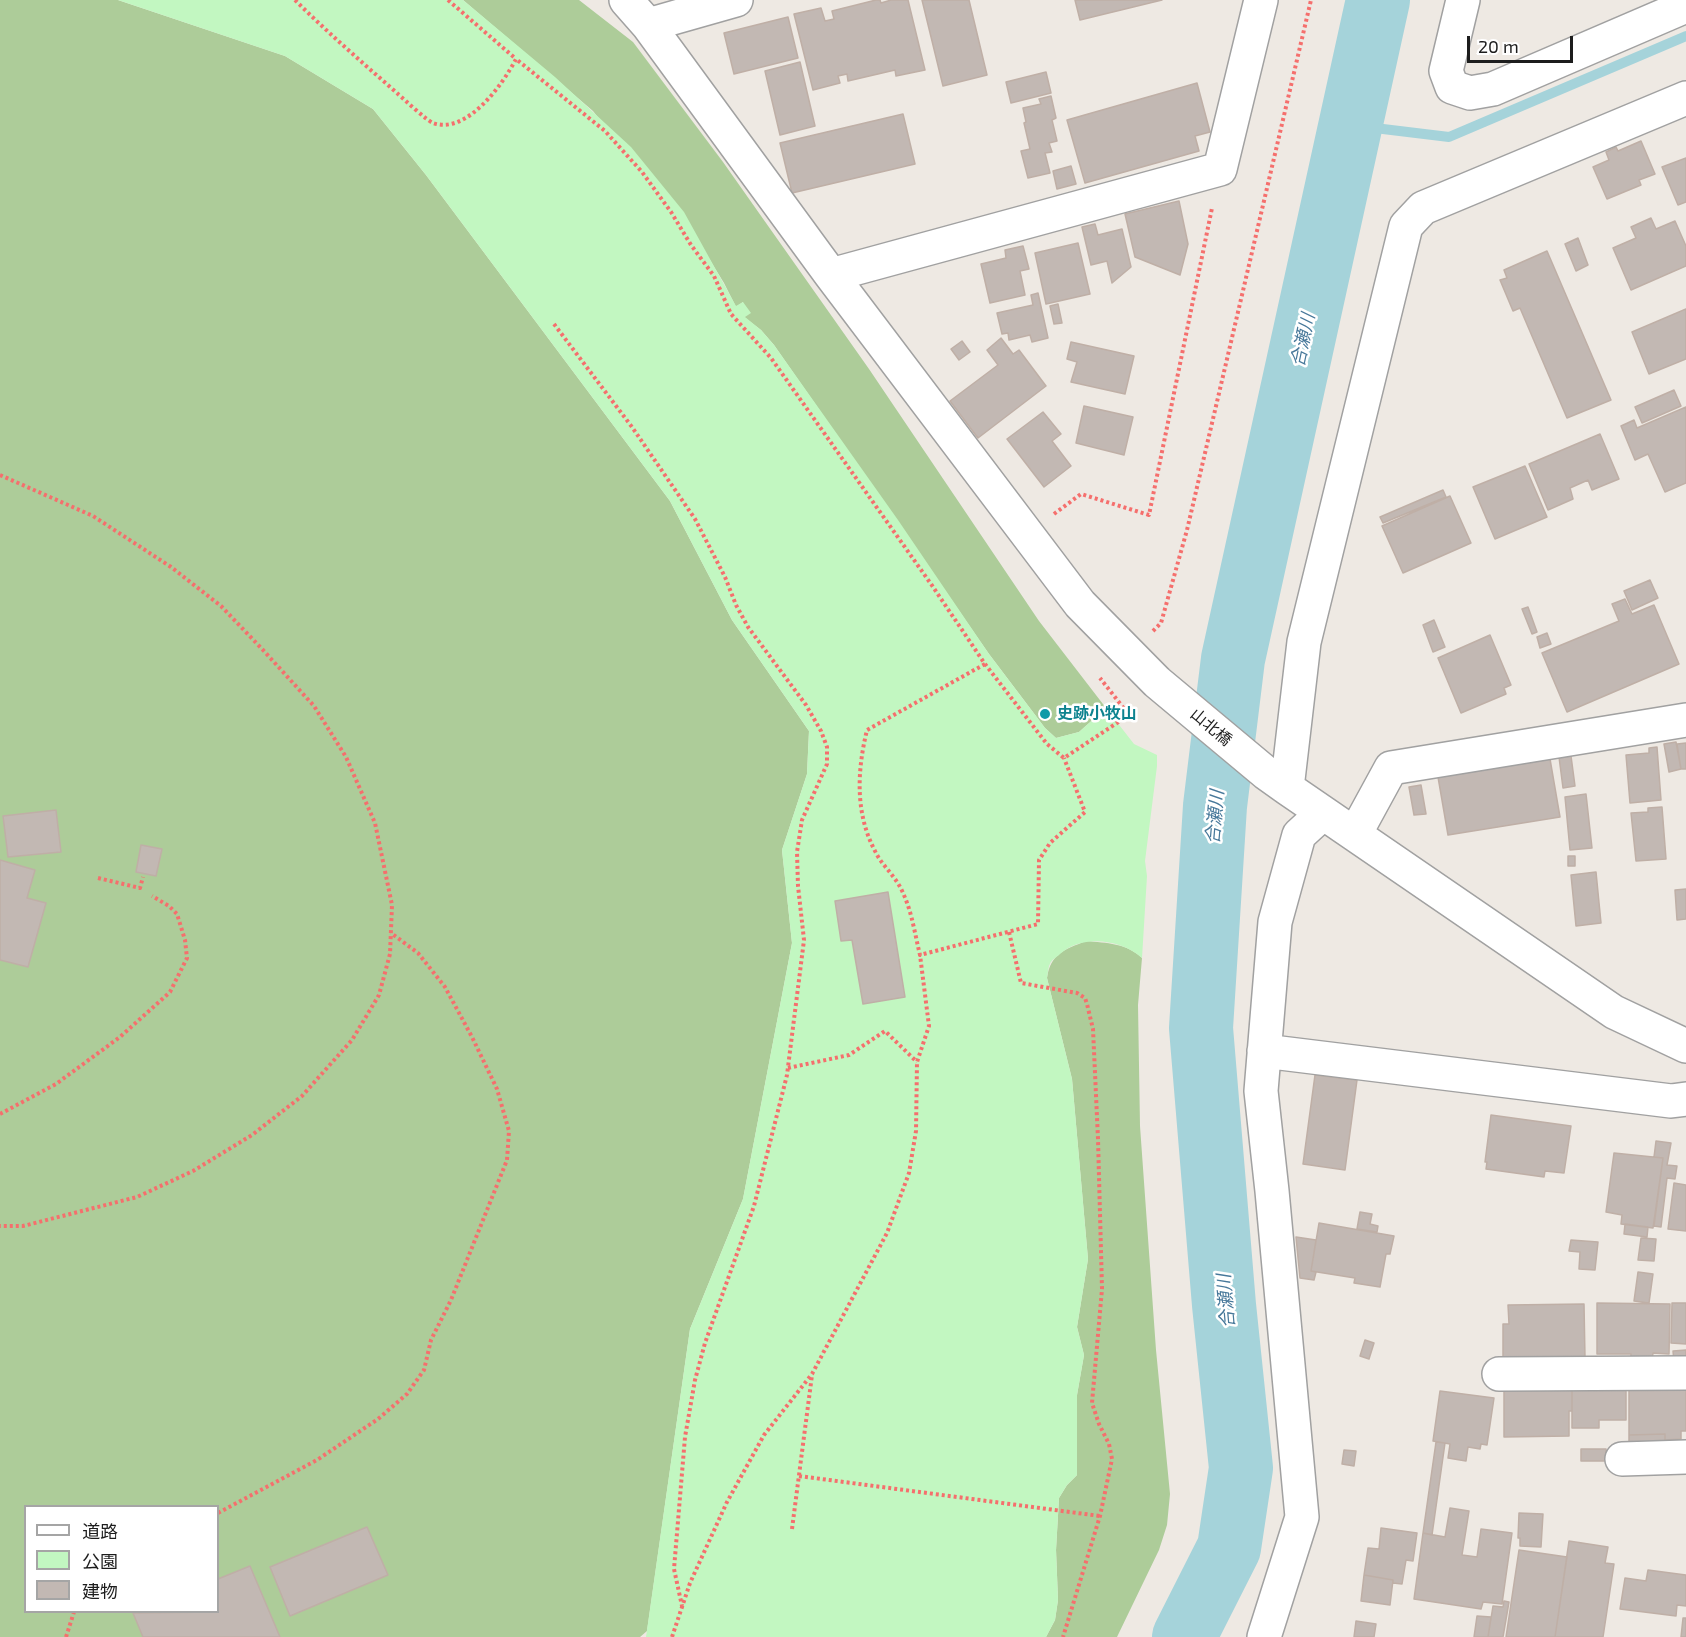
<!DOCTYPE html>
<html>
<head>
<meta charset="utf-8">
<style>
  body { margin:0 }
  #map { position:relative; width:1686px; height:1637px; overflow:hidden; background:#eee9e3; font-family:"Exo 2","Noto Sans JP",sans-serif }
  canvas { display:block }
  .legend { position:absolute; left:24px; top:1505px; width:195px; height:108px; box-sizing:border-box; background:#fff; border:2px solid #a5a5a5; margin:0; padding:8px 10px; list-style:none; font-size:18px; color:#1d1d1d }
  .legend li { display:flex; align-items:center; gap:12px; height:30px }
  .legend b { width:30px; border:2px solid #a5a5a5 }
  .scale { position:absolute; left:1467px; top:36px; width:106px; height:27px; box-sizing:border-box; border:3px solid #1d1d1d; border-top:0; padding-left:8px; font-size:18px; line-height:21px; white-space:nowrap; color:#1d1d1d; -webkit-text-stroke:4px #fff; paint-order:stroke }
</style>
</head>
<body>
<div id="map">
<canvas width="1686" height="1637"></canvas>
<ul class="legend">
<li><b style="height:8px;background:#fff"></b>道路</li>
<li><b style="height:16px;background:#c2f7c1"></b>公園</li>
<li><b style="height:16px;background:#c2b8b3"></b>建物</li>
</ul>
<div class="scale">20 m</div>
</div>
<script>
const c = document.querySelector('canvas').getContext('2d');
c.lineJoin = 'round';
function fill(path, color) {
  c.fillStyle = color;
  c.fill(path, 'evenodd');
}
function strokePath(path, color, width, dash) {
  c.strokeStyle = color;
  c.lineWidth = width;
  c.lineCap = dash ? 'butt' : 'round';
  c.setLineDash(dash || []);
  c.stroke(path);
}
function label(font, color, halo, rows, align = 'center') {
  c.font = font + ' "Exo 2","Noto Sans JP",sans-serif';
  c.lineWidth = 5;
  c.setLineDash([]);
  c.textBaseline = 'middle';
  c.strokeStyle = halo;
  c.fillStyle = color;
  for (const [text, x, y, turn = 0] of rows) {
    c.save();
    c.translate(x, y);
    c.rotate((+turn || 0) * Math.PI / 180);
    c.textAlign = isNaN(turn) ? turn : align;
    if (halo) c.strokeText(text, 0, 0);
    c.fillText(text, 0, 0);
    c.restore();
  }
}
const forest = new Path2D(`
  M0,0H118L285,56L373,109L426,175L670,501L732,620L809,731L807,774L782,850L792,943L743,1199L690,1329L647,1631L640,1637H0ZM26,1506H218V1612H26Z
  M463,0H579L633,42L723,162L869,369L1039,621L1106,708L1079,732L1056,738L1045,728L989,654L774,345L761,330L744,317L743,302L736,307L724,283L708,257L593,111Z
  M1086,941C1107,943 1126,943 1142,958L1138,1005L1140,1126L1156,1350L1170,1494L1167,1525L1159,1550L1117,1637H1046L1055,1620L1058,1600L1056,1550L1059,1498L1067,1485L1077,1475V1395L1084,1355L1077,1327L1088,1259L1072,1079L1047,978C1051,953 1064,950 1086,941Z`);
const park = new Path2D(`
  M118,0H463L555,77L631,147L684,212L736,306L743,302L751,313L745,317L761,330L774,345L898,520L989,654L1045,728L1056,738L1079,732L1106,708L1134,744L1157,755V766L1145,861L1147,876L1142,958C1121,939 1082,934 1060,954C1057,957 1051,960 1050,964C1048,967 1048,974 1047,978L1072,1079L1088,1259L1077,1327L1084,1355L1077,1395V1475L1067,1485L1059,1498L1056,1550L1058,1600L1055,1620L1046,1637H646L690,1329L743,1199L792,943L782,850L807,774L809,731L732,620L670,501L426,175L373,109L285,56Z`);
const stream = new Path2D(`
  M1350,125L1449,137L1686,36`);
const river = new Path2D(`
  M1184,1637L1229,1548L1241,1468L1224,1305L1201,1028L1215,806L1233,659L1378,0`);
const building = new Path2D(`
  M876,0H880L881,3L891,0H908L925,70L896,76L895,70L848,81L847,74L838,76L840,83L813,90L794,14L821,8L825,21L834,19L832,11Z
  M922,0H969L987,75L943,86Z
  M1075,0H1162L1080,20Z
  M788,17L798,58L734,74L724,33Z
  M800,62L815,126L780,135L765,71Z
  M1046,72L1051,93L1011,103L1006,82Z
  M1197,83L1210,132L1195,136L1199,151L1085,183L1067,120Z
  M1051,96L1056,118L1052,120L1057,141L1049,143L1052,152L1045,153L1050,173L1028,178L1021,151L1030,149L1024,123L1026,122L1023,108L1041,104L1039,99Z
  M903,114L915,164L792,193L780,143Z
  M1641,141L1655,174L1639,180L1641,185L1607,199L1593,167L1609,160L1606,152L1616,147L1618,151Z
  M1686,158V202L1678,205L1662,167Z
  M1071,166L1076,184L1057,189L1053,171Z
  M1179,201L1188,244L1180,275L1135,257L1125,214Z
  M1651,218L1656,229L1675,221L1686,246V266L1631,290L1613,248L1636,238L1631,227Z
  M1095,224L1098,235L1122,229L1131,267L1112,283L1107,261L1091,265L1082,227Z
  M1578,238L1588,265L1576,271L1565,244Z
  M1078,243L1090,294L1046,304L1035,253Z
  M1023,246L1029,269L1020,271L1025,295L990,303L981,264L1006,258L1005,250Z
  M1547,251L1611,400L1567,418L1520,308L1513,311L1500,280L1507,278L1504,270Z
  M1038,293L1048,338L1032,342L1030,335L1009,340L1008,333L1002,334L997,313L1033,305L1031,295Z
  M1058,304L1062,323L1054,324L1050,306Z
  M1686,309V359L1649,374L1632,332Z
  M1001,338L1013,354L1019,350L1046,386L978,438L950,401L998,365L987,350Z
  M962,341L970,352L959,360L951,349Z
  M1071,342L1134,356L1125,394L1071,382L1077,362L1067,359Z
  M1674,390L1681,406L1642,423L1635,407Z
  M1084,406L1133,417L1124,455L1076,443Z
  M1686,407V483L1665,492L1648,454L1635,460L1621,426L1634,420L1637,428Z
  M1043,412L1061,434L1052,441L1071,466L1044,487L1007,439Z
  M1600,434L1619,479L1592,490L1588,480L1570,488L1573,499L1548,510L1529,464Z
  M1525,466L1547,517L1495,539L1473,487Z
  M1443,490L1446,497L1383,523L1380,517Z
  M1450,496L1471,543L1403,573L1382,526Z
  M1650,580L1658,598L1632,610L1624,591Z
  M1625,599L1632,614L1654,605L1679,664L1567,712L1542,653L1619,621L1612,604Z
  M1528,607L1537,632L1532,634L1522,609Z
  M1434,620L1445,647L1433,652L1423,625Z
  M1547,633L1551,644L1540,648L1537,637Z
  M1490,635L1511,685L1504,688L1506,694L1461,713L1438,658Z
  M1676,742L1681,769L1669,772L1664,744Z
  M1686,743V769H1681L1677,744Z
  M1657,747L1661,800L1630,803L1626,755L1649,753V748Z
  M1571,756L1575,786L1563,788L1559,757Z
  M1550,759L1560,817L1448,835L1438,777Z
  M1421,785L1426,814L1414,815L1409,787Z
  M1586,794L1592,848L1570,850L1565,797Z
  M1662,807L1666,859L1636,861L1631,813L1648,812V808Z
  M56,810L61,852L8,857L3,816Z
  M141,845L162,849L156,876L136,872Z
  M1568,856H1575V866H1568Z
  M0,860L35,870L27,898L46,903L28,967L0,960Z
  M1596,872L1601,923L1576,926L1571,875Z
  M1686,889V919L1677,920L1675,890Z
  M888,892L905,997L863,1004L852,940L841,941L835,901Z
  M1315,1075L1357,1080L1345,1170L1303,1164Z
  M1491,1115L1571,1126L1564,1173L1545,1171L1544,1177L1486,1169L1487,1162H1485Z
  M1656,1141L1671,1143L1667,1165L1677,1166L1675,1179L1667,1178L1661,1227L1654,1226L1663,1158L1654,1157Z
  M1614,1153L1663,1158L1653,1228L1621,1224L1622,1215L1606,1212Z
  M1674,1183L1686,1185V1231L1668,1229Z
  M1360,1212L1372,1214L1370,1224L1378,1226L1377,1232L1357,1229Z
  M1319,1223L1394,1236L1390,1254H1386L1380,1287L1354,1283L1355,1278L1311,1271Z
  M1625,1224L1648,1227L1647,1237L1624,1234Z
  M1296,1237L1316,1240L1311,1271L1316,1272L1314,1280L1300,1278Z
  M1641,1238L1656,1239L1654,1261L1638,1260Z
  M1571,1240L1598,1242L1595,1270L1579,1269L1580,1252L1569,1251Z
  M1638,1272L1653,1274L1649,1303L1634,1301Z
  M1597,1303L1670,1304L1669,1354L1653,1353L1652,1361H1631V1354H1597Z
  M1672,1303H1686V1344L1671,1343Z
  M1584,1304L1585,1358L1503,1360V1324H1509L1508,1305Z
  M1365,1340L1374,1343L1369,1359L1360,1356Z
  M1686,1350V1362H1674L1673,1351Z
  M1572,1383L1626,1384V1420H1599V1428H1572Z
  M1629,1384L1686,1388V1431H1681V1439L1665,1440V1434L1629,1435Z
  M1504,1387L1572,1388V1411H1569V1436L1504,1437Z
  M1440,1391L1494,1398L1487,1445L1481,1444L1480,1449L1468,1447L1466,1461L1448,1458L1450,1444L1433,1441Z
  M1665,1434V1448L1629,1449V1435Z
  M1436,1442L1445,1443L1432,1535L1423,1533Z
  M1581,1449H1606V1461H1581Z
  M1344,1450L1356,1451L1354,1466L1342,1464Z
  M1450,1508L1469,1511L1462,1555L1477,1557L1481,1529L1512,1533L1502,1604L1483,1602L1481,1609L1414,1599L1423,1533L1445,1537Z
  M1519,1513L1543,1514L1541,1547L1520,1546V1538H1518Z
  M367,1527L388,1575L290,1616L270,1567Z
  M1381,1528L1417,1533L1413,1561L1406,1560L1402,1584L1393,1583V1580L1364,1575L1368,1548L1379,1549Z
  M1569,1541L1608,1547L1605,1563L1614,1564L1603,1637H1555Z
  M1519,1550L1567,1557L1555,1637H1506Z
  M250,1566L280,1637H143L133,1613L218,1612V1579Z
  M1648,1570L1686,1575V1606L1677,1605L1676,1616L1620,1609L1625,1578L1646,1581Z
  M1364,1575L1393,1580L1390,1605L1361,1601Z
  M1504,1601L1509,1602L1503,1637H1488L1493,1606L1503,1607Z
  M1477,1616L1491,1617L1488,1637H1474Z
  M1683,1618H1686V1637H1681Z
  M1356,1621L1376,1624L1374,1637H1354Z`);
const path = new Path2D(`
  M295,0C328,33 363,63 398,94C405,100 426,120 433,123C467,135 503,84 516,59L605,131L642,172L671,212L691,245L714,276L731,314L771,358L931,584L985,664L1047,744L1064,758L1129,715L1100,678
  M448,0L516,59
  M554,324L632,427L695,519L725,577L736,605L748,627L806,705L821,731L827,747V764L802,820L797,852L798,886L804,940L787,1075L754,1206L705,1343L695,1380L685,1437L674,1569L682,1606
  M0,475L93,516L171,567L221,606L263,650L314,706L346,757L375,823L392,905L390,954L379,995L352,1040L302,1096L252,1135L193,1171L137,1197L23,1226H0
  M1054,514L1081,494L1149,515L1212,208
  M1153,631L1161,623L1187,530L1311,0
  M985,664L867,730C857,771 855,813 875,851C882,866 896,876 903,893C912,912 915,935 920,955L1038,924L1039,860L1050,843L1085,812L1064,758
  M98,878L140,888L143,877
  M1009,932L1021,983L1077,993L1085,998L1087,1004L1093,1029L1098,1139L1102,1289L1092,1403L1099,1424L1109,1444L1112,1459L1100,1516L1063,1637
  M788,1068L849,1055L885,1031L917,1062
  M0,1114L56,1084L120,1037L170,992L187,958L185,940L177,914L169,906L152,896
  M799,1476L1100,1516
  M218,1513L317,1460L378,1419L407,1394L424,1370L431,1340L451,1300L507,1160L509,1131L497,1089L472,1037L445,987L418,953L391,933
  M792,1529L812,1375
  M66,1637L74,1612
  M672,1637L690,1583L727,1502L764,1435L812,1374L887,1233L909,1173L916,1131L917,1062L929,1026L920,955`);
const minor = new Path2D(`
  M626,0L648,25L831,275L1080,604L1157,682L1266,773L1287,788L1614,1012L1686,1046
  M1463,0L1446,71L1452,87L1470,93L1493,89L1686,6
  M648,25L736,0
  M831,275L1220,169L1261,0
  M1287,788L1304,642L1406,226L1423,208L1686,98
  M1355,834L1391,768L1686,720
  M1264,1051L1671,1101L1686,1099
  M1499,1374L1686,1373
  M1622,1459L1686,1457
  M1264,1637L1302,1517L1272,1191L1261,1091L1275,922L1299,835L1323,813`);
const markers = [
  [1045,714,6,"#0f9aa8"]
];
const cultureNames = [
  ["史跡小牧山",1057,714]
];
const streetNames = [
  ["山北橋",1211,727,40]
];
const waterNames = [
  ["合瀬川",1303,340,-78],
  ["合瀬川",1215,817,-85],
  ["合瀬川",1226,1301,-95]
];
fill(forest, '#adcc99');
fill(park, '#c2f7c1');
strokePath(stream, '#a5d3da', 10);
strokePath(river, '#a5d3da', 64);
fill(building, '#c2b8b3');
strokePath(building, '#bfafa6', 1.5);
strokePath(minor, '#a1a1a1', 36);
strokePath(path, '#f56f6d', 4, [3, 3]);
strokePath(minor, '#fff', 33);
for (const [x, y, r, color] of markers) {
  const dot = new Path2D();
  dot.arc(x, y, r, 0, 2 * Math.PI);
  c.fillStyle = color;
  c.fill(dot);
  strokePath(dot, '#fff', 2);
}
label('bold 16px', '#0d838f', '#fff', cultureNames, 'left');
label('16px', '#1d1d1d', '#fff', streetNames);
label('italic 18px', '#47789a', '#fff', waterNames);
</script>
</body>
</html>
